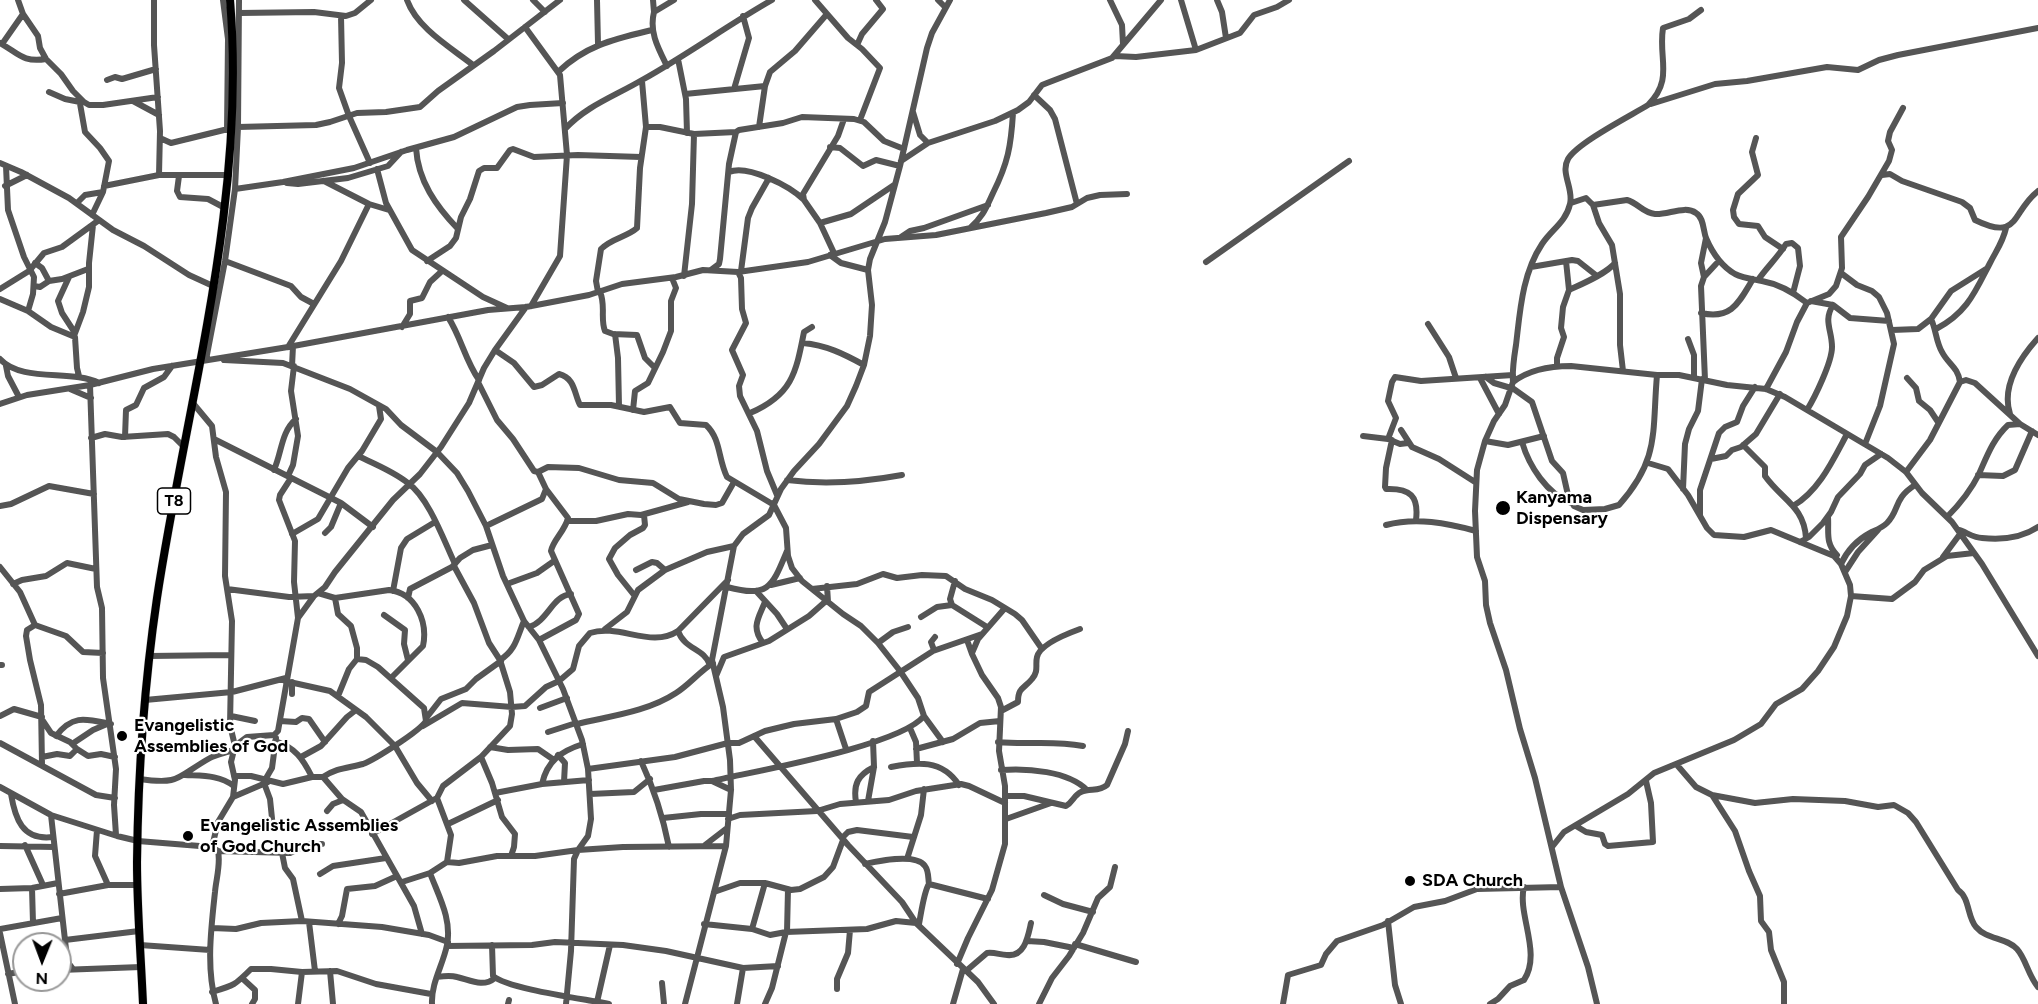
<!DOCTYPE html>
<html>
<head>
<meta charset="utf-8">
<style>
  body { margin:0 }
  #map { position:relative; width:2038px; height:1004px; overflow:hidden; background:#fff; font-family:Figtree,sans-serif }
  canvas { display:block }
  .north { position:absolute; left:12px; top:932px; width:60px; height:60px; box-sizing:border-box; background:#fff; border:2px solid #999; border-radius:50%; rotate:181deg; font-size:16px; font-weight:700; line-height:24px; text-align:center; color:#000 }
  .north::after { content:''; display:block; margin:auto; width:21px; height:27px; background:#000; clip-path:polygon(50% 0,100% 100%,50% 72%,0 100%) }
</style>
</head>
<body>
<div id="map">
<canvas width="2038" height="1004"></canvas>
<div class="north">N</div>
</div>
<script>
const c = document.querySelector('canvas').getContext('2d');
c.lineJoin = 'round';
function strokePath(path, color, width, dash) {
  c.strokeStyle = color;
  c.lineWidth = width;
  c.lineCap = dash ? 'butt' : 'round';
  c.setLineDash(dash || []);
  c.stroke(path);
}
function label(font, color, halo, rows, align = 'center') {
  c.font = font + ' Figtree,sans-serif';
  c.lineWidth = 4.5;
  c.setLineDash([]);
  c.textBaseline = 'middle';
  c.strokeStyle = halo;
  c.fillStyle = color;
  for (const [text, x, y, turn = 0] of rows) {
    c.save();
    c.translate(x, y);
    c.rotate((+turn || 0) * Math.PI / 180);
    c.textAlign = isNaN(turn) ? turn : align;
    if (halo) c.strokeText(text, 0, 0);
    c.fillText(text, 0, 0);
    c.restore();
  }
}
const minor = new Path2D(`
  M18,0L23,14L38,36L40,48L46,59L61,74L73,91L84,102L89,105H103L158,97
  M154,0V45L160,131L159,175
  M223,0L228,39L227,130
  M407,0C417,28 450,47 473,65
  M464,0L508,39
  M533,0L545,12
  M597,0L598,44
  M653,0L654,12
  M815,0L848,38L862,49L880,68L860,120
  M938,0L945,7
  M1110,0L1122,25L1123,44
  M1181,0L1196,50
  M1217,0L1222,12L1226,38
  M240,13L314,12L346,16L355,13L371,0
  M341,16L342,63L339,88L349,116L370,163
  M525,27L560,75L567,155L560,256L531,306
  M0,43C18,53 23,63 46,59
  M2,44L23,14
  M857,45L862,34L883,9L876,0
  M1115,56L1136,57L1196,50L1240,33L1254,15L1277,7L1289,0
  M678,59L686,99L687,133
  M667,66C658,48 649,32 654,12L674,0
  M558,72C586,45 615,39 652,30
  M107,80L115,77L122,79L156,69
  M734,89L749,38L743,16
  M49,92L65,99L80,102
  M685,94L765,86
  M1034,95L1050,110L1055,119L1077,204
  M79,98L85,132L100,148L109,161L103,192L92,215
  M133,101L159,115
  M1651,104L1715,84L1747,81L1827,67L1858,70L1879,60L1898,55L2038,28
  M913,112L920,135L928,143
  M238,127L316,125L330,122L357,113L386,112L420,107L438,91L494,51L560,0
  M646,127H660L694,134L736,132
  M759,127L765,86L770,72L795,51L827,14
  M565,129C586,106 615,96 642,80C687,55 728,25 772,0
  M160,138L171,143L228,129
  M1756,138L1752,152L1758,175L1738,194L1733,210L1734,217L1739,224L1758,226L1765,237L1783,249
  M830,147L840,148L863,166L876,160L900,166
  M416,148C418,181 436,206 458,229
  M901,161L928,143L995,121L1018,110L1029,102L1042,85L1047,83L1112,58L1161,0
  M0,163L21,172L69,198L113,230L144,246L189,275L213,286
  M6,166L8,210L24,257L34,277L33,294L28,311
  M377,169L386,203L412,250L483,297L507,308
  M729,172C747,164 790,186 804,200
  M1882,175L1890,174L1902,181L1962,202L1970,208L1975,220C2020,242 2011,212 2038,191
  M179,176L177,191L180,197L208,199L225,208
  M324,181L369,204L389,210
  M287,183L298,184L348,178L388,166L401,152
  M5,186L27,175
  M104,186L159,175H229
  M235,189L283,182L354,168L407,150L454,137L517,107L530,105L563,103
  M77,203L85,195L103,192
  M1571,203L1586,198L1593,205L1599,223L1612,245L1620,294V345L1623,371
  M1593,205L1627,200C1638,203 1643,213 1655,214C1668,215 1685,205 1696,213C1704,218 1703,230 1706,238C1712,252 1721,266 1735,274C1743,278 1752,279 1762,281C1779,284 1793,292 1807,303
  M820,223L851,214L894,185
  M970,228C983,217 986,208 993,193C1008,163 1011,146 1013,113
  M901,237L910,231L924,228L988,205
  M834,253L820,223L804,200L803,194L838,136L844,119
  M830,255L841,263L868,270
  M225,261L291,286L301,297L314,304
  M427,261L450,246L456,238L461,217L470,199L479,171L484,168H497L510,150L513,149L534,157L578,155L641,157
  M1206,262L1349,161
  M35,263L42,268L49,281
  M1531,267L1572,260L1578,261L1597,276
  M711,270L719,264L720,259L729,164L736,132L739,130L783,123L802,117L854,119L864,122L884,141L904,149
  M741,271L748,218L752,208L769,178
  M738,272L741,278L742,309L746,323L732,350L743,375L739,386L740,396L757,431L767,471L777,495
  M1841,273L1857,285L1872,291L1879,297L1887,313L1894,344L1880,406L1865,444
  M684,276L692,204L694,134
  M69,277L58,301L62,313L75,333
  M1704,277L1701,263L1706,238
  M1758,280C1767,267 1778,257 1786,244L1792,243L1798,248L1800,266L1793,293
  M34,286L40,287L49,281L62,279L88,269
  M0,289L29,271L44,253L62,247L99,220
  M1569,290C1582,284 1606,274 1615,263
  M598,292L596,281L601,249C612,238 627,237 637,228L640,168L646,127L642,81
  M600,292C606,305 600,319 605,331L613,334L637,335L645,358L655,368
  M0,299L28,311L51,327L75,337L77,368L79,376
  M1811,301L1833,305L1850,318L1889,321
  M1701,313C1732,320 1739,302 1753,279
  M448,317C461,337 465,360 479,380
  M1931,319C1936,329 1936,342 1942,352C1948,364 1958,367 1960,382
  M1428,324L1449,357L1456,378
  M402,327L410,314V301L422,298L430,282L442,271
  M1936,329C1967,313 1975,292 1990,263C1996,251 2003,242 2006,228
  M1892,330L1918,329L1931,319L1951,291L1986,269
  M615,334L618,358L619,406
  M74,336L83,312L89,287V263L93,225
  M1688,339L1694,355V377
  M803,343C826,345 844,354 864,365
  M288,347L341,261L369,204
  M495,350L514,363L534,387L542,385L559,374C575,378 574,393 580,405H611L644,412L670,407L680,423L706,425C721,439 718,459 727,477L774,505L786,528L788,556L792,568L802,581L843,614L861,626L878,643L900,671L918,698L924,716L943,742
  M0,359C22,383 72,369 99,383
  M206,360L225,261L235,189L238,127L239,0
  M224,360L283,363L350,389L386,409L401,425L437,452L457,473L468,491L486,526L503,576L524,621L539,640L563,689L582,740L588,769L591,819L588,836L578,850L574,859L571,951L566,1004
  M6,366L8,376L19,397
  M292,366L293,346
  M1557,366V358L1564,337L1561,328L1563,307L1569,290L1566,261
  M1486,377L1494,383L1511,388
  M1480,378L1499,414
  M1907,378L1916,388L1919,401L1930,410L1938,422
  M1705,380L1701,286L1704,277L1716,264
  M478,382L497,420L513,439L534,471L538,472L548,467L579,468L619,480L653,483L679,499L704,504L716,505L722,503L734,482
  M1513,382C1512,369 1514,358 1516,345C1520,312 1522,274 1542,244C1551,230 1566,222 1570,204C1574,189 1560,173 1568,159C1577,143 1630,116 1648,105C1674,79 1658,59 1663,28L1689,19L1701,10
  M90,385L97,587L102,608L103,678L116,769L114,805L116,835
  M1511,387L1532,402L1552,461L1563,473L1568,495L1574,506L1583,510L1605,509L1619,505C1660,459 1652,432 1657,375
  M70,389L91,398
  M1766,389L1786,352L1797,322L1807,303L1829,294L1836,286L1842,268L1841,237L1868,197L1889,161L1892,150L1888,141L1890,132L1903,108
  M192,402L212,426L216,457L226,492L225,576L232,621L230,725L235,746
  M0,404L27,395L90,385L153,369L288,347L488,310L526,307L589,295L622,284L676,277L703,270L738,272L808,262L885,239L936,235L1046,213L1072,207L1087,198L1100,195L1127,194
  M633,410L635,391L648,383L663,352L671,331V301L676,288L672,278
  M1807,410C1815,397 1832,362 1832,347C1832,330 1823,321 1833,305
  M750,413C792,395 796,373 804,332L812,327
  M2010,414C2001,386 2020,358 2038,338
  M1401,430L1412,447L1439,459L1475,482
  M1363,436L1388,439L1400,444L1408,443
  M125,437L126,410L136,405L144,388L164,377L172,366
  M91,438L105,434L122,437L168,434L174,437L183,446
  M214,439L341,503L373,527
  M1388,439L1396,418L1388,401L1392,382L1395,377L1421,381L1513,375
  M1392,440L1386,468L1385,487L1386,489C1410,488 1419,496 1416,520
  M1485,441L1508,445L1544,436
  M1522,442C1529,466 1547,494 1571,503
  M1743,445L1765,467V476C1782,500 1804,506 1806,538
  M358,456C375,464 393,471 408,483C429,498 444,541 455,564
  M1711,459L1726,456L1732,450L1741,447L1756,434L1780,394
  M274,470C282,452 281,432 296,419
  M538,472L546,489L568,518C565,531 553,540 551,551L579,614L576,620L539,640
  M1906,472L1930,440L1960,382L1966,380L1975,383L2020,424
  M1978,475L2003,476L2015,470L2032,431
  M288,476L293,465L298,436L291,391L294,366
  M291,478L280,495L279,500L295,541L294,582L298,618
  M787,480C826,485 864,482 902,475
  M1683,489L1685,444L1689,429L1698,411L1702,379
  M0,506L11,504L49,486L94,494
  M1793,506C1819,491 1833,460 1847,434
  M1700,515V490L1719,433L1725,427L1737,422L1743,406L1755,387
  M1828,517C1829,532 1825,543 1837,555
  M1947,517C1960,504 1971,490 1979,474C1987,456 1993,439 2008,425L2020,424L2038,435
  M568,521H596L628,514L641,515L688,502
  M1386,525C1416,517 1447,523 1476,531
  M486,526L542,499L546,489
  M1959,530C1966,532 1974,538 1982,538C2001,540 2022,538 2038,527
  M325,533L331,527L341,503
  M292,534L318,519L348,468L362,451L381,419L379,406
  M1800,542L1809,537L1823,523L1831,512L1838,497L1860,474L1865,465L1881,454
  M1943,557L1960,534
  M1841,564C1847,551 1857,540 1870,533C1876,530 1882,528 1887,523C1900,510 1893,499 1915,485
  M0,567L20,592L35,625L66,636L83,652L103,653
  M636,570L652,562L657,563L665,570
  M1845,572L1858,552L1878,530
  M13,584L22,580L46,576L67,563L96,569
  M507,584L537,573L554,561
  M771,585L800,578
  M827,586L828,602
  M727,587C769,598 772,587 787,551
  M227,589L289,597L314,596
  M812,589L857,584L883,574L897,578L922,575L946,576L965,589L992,600L1015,614L1022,620L1042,649
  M393,591L401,548L407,539L435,522
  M756,591L777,614L787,629
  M318,593L335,598L389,590C416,593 428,622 423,646L391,678
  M634,595L618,575L609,559L615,548L630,535L643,528L645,525L644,515
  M1851,596L1892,599L1915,582L1924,570L1947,556L1974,553
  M335,598L338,614L351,626L357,648V659
  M408,598L410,589L452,567L460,558L473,550L492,545
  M952,605L950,599L955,581
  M384,615L405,630L404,644L408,660
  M921,617L937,607L952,605L987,627
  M35,625L27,630L26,636L30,660L41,705L42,765
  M529,627C548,621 552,596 571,594
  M605,629L627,612L638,590L665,570L707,552L734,546
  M678,631C685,650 704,648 710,665
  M763,643C751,627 758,619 765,602
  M878,643L893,632L908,627
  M934,650L931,642L935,637
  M972,653L978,639L1005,608
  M149,656L231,655
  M500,660C516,650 517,637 524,621
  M0,665H2
  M716,676L724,657L769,641L809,616L826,601
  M285,681L330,691L366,717L395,746L417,783L432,801
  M292,682V694
  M145,700L232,692L286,678
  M540,708L567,698
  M1001,711L1018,702C1018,687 1024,689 1032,679C1039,671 1035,665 1037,657C1040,644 1069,633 1080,629
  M0,716L14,709L42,717
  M231,716L255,721
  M427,717L441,699L466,689L476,679L501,661
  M836,719L846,749
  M43,721L51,733L70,742L77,749L88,756L101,754L115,757
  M280,721L296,722L302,718L309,719L325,742
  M577,724C610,716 647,712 676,693C689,685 699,672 713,663
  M423,726L462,703L512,707L525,706L546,687L559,681L573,669L579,646L590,633C619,623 651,649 678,631L728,580
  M910,728L916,742L917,763
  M548,732L576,723
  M56,736C73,714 86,719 111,724
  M754,736L848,845L902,902L916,923
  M275,741C295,747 303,759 312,777
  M998,742C1029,745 1052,740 1083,746
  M0,743L96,795L115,798
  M72,744L93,730L107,724
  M490,747L508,750L538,749L554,760
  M916,749L953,739L980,723L1000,721
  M558,755L565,763L564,782
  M42,757L57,754L70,756L77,749
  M301,757L321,746L347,717L356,710
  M481,757L492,783L502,817L515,834L514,847L511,856
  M641,761C654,789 663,817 669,847
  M1677,765L1696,787L1712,795L1755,803L1793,799L1845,801L1878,807L1894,805L1908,813L1916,822L1958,890C1970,898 1967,917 1976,927C1987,940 2006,937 2017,949C2026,959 2028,975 2038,987
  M891,767C917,762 942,759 959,785
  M588,769L675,757L728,743H739L765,731L794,724L836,719L857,712L866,706L869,692L933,651L982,634
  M1001,770C1027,768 1068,771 1087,790
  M185,775C204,776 219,775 234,786
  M234,776H251L283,784L312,777H323L342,799L361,812L414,906L422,934
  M323,777C336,768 348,768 363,764C374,760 420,731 426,721L424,708L378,667L366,660L357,659L349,669L338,696
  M139,779C182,785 176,777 210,758C217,754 226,753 233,750
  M265,780L272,768L276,738
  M712,781C755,771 900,746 924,716
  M264,783L270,799L273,828
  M542,784C547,761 561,751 583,744
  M0,787L51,815L117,836L138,841L212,847L218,851C221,864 216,879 215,892C211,929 206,968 216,1004
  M654,790L704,781H712L731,790
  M495,793L542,784L589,780
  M11,794C15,818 22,841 53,837
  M590,794L634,792L650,779
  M1712,795L1735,831L1749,871L1760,896L1761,921L1769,932L1771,950L1784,982V1004
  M1005,796H1024L1066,806C1073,802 1074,795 1081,792C1090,788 1099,792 1107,785L1125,744L1128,731
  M233,797L268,782
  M868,801L874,767L873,741
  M856,802C853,784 858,775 874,767
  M327,811L333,804L343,800
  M51,815L66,949L67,961L73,969
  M663,818L701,814H729
  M728,819L740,815L817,811L840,804L889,800L916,791L961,784L969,786L1005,803
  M1006,819L1051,803
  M448,824L498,800
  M1576,826L1586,832L1602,835L1605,844L1608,846L1653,842L1651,803L1646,781
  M97,830L95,856L108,885
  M372,834L435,799
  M842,838L848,832L857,830L913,837
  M25,845L43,885
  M705,845L727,828
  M0,846L54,847
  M212,847L218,822L233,797L235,780L231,762L235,746L247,737L274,735L278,731L298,618L314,596L325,587L335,572L393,500L420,474L441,447L469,403L484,368L495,350L526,307
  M1552,847L1564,832L1628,794L1654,773L1734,740L1761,724L1776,704L1802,689L1818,671L1834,647L1847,616L1851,596L1850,585L1841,564L1834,556L1771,530L1744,537L1714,535L1707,528L1688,495L1668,469L1648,463
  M218,851L290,853L308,844H322
  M282,853L285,868L293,879L302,921
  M907,859L921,815L924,789
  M447,862L459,863L497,856H535L578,850L623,847L726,846
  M865,864C878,861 916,853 925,866C929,871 928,879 929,884
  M430,873C439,897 452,919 447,945C443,965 431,983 432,1004
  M320,874L333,866L386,858
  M402,882L430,873L447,862L451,835L437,798L443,786L481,757L510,726L512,714L510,692L500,660L489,643L474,603L454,566
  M32,888L33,923
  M0,889L32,888L58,883
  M714,892L740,883H765L791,890L800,889L824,877L833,867L843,840
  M59,894L108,885H138
  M1044,895L1063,904L1093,912
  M1388,921L1395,985L1401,1004
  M309,922L315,971
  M338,924L342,916L347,889L375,886L397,876
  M704,924L752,929L770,935L786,932L867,929L896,921L916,923L978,982L994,1004
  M919,924C921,914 924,891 929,884L988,899
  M212,928L236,929L261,923L302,921L382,927L429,935L448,942
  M0,929L62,918
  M752,929L765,883
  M787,932L788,889
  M0,933L15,1004
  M65,940L139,931
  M1027,941L1044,942L1074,948
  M1075,944L1136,962
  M140,945L210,950
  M492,945L493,976C508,989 585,999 609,1004
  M447,946L532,945L555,942L623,945L666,951L743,968L778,966
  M957,964L968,938L992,890L1005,844V786L999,751L1001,707L998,698L982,675L972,654L967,640
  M60,970L141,967
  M330,971L333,1004
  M966,971L987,953C995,952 1000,955 1007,955C1025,957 1028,936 1031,923
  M8,974L24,971
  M437,977C444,976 450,975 457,977C470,980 483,988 495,978
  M243,979L255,990V999L252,1004
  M662,983L664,1004
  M837,989V979L848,953L850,930
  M212,992C235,985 235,985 251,969H271L302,972L337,971L376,984L431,994
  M597,1002L610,945
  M298,1004L302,972
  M508,1004L509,1000
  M685,1004L726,846L731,790L730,760L723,707L712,660L734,546L743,534L769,515L781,489L794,471L819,444L847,406L856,386L864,365L870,336L872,305L868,270L870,259L885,222L900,166L927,48L932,33L950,0
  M737,1004L743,968
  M765,1004L772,988L786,932
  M953,1004L963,969
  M1039,1004L1052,978L1069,956L1083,933L1098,898L1110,887L1115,867
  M1283,1004L1288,975L1321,965L1326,954L1337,941L1383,925L1414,907L1445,901L1477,889L1561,887
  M1490,1004L1498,999L1510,986L1524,980C1542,953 1517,914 1524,887
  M1597,1004L1588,967L1561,887L1535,778L1520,729L1506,670L1490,623L1486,605L1485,581L1477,557L1475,511L1477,470L1485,441L1494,421L1505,405L1513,382C1530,369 1551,366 1571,366L1657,375H1679L1727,385L1766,389L1785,397L1888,458L1906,472L1922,493L1952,522L1982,564L2038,656`);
const major = new Path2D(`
  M143,1004C141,957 137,909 137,862C138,774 144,686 157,598C187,400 247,203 230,0`);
const markers = [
  [1503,508,8,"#000"],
  [122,736,6,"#000"],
  [188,836,6,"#000"],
  [1410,881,6,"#000"]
];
const shields = [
  [174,501,33]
];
const shieldNames = [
  ["T8",174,501]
];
const poiNames = [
  ["Kanyama",1516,498],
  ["Dispensary",1516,519],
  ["Evangelistic",134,726],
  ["Assemblies of God",134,747],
  ["Evangelistic Assemblies",200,826],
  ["of God Church",200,847],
  ["SDA Church",1422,881]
];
strokePath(major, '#dbdbdb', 9);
strokePath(minor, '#555', 6);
strokePath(major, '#000', 8);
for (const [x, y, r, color] of markers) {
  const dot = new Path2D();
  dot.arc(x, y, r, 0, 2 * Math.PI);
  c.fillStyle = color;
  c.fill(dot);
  strokePath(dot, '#fff', 2);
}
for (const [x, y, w] of shields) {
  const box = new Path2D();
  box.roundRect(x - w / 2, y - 13, w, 26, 4.5);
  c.fillStyle = '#fff';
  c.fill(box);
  strokePath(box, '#000', 1.5);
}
label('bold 16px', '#000', null, shieldNames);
label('bold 18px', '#000', '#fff', poiNames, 'left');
</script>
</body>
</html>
